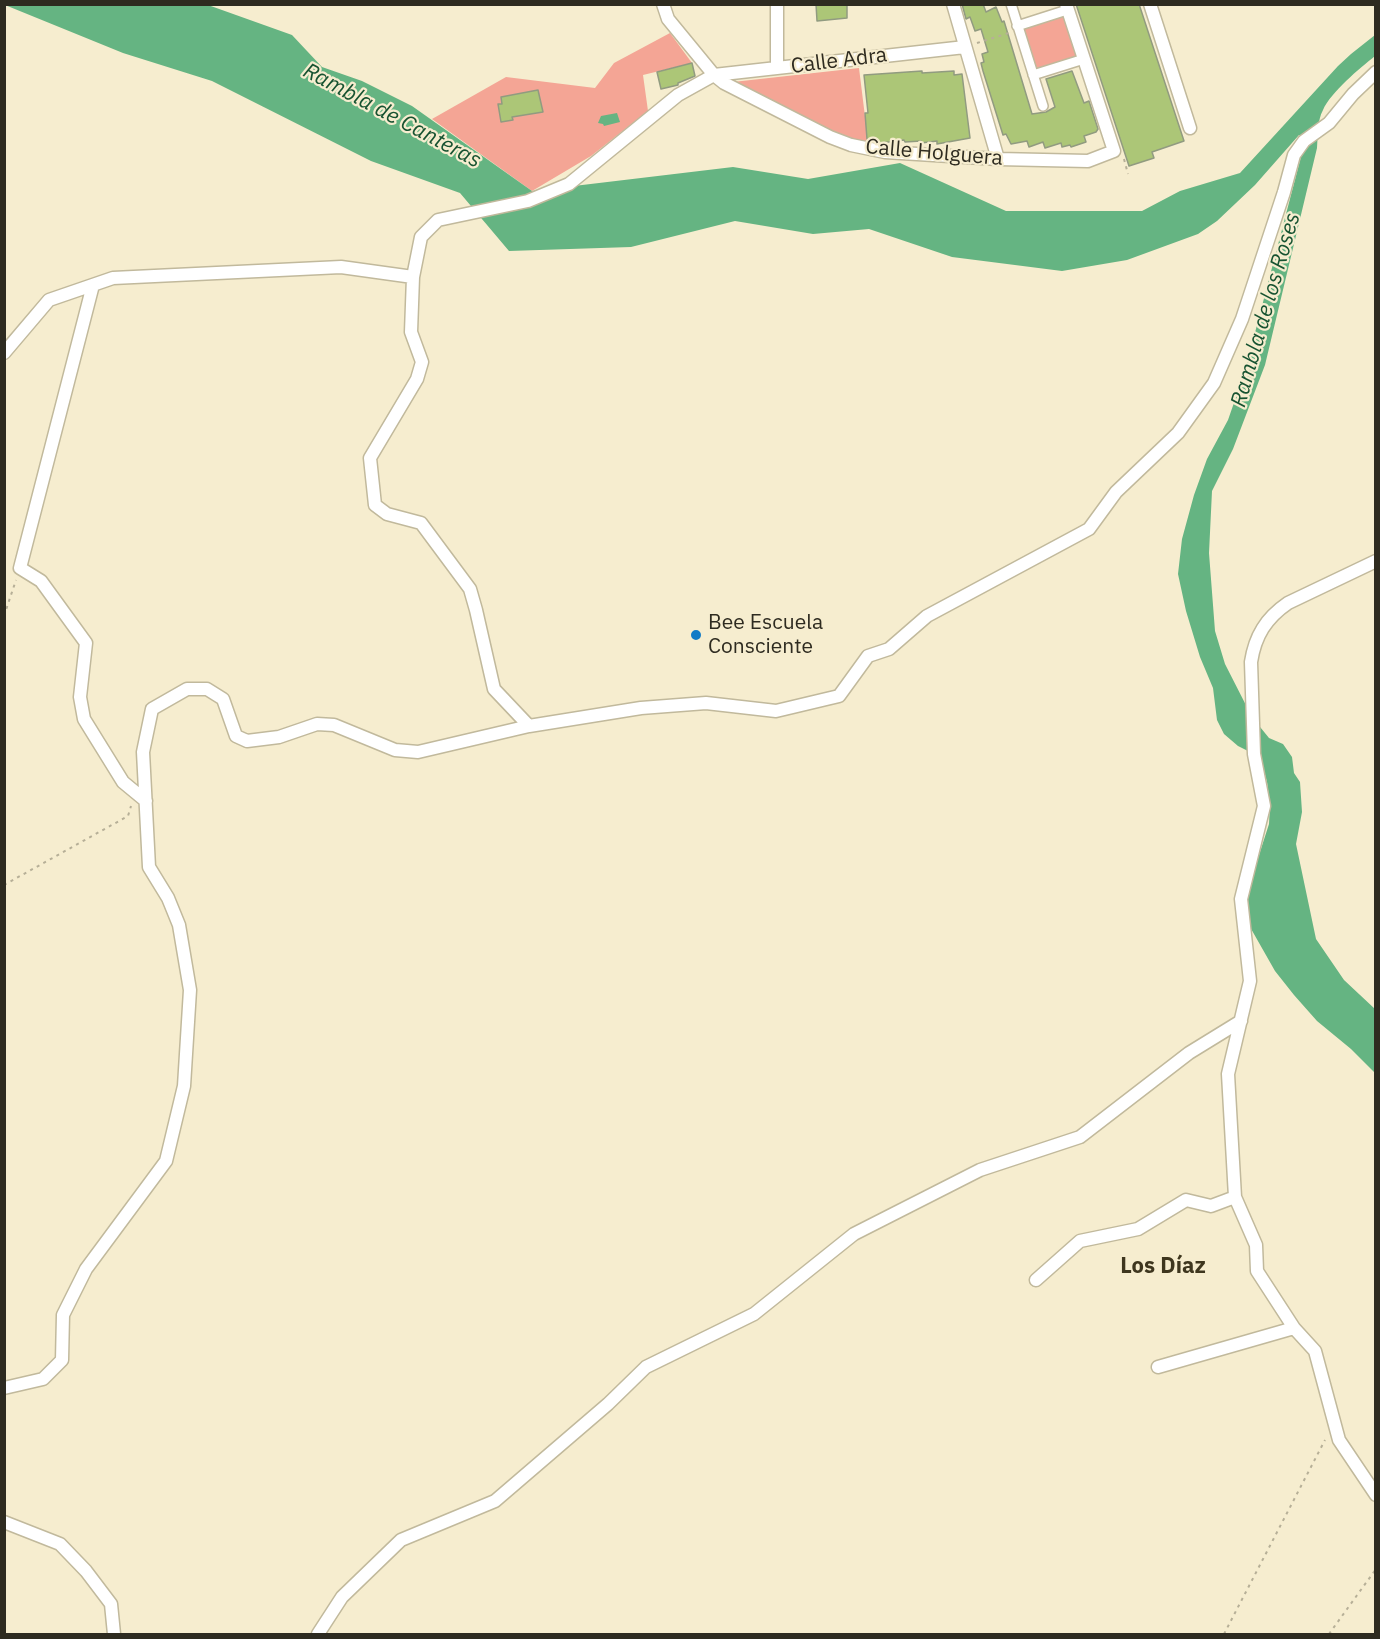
<!DOCTYPE html>
<html>
<head>
<meta charset="utf-8">
<style>
  body { margin:0 }
  #map { position:relative; width:1380px; height:1639px; overflow:hidden; background:#f6edcf; font-family:"IBM Plex Sans",sans-serif }
  canvas { display:block }
  .frame { position:absolute; inset:0; border:6px solid #2e2b20; pointer-events:none }
</style>
</head>
<body>
<div id="map">
<canvas width="1380" height="1639"></canvas>
<div class="frame"></div>
</div>
<script>
const c = document.querySelector('canvas').getContext('2d');
c.lineJoin = 'round';
function fill(path, color) {
  c.fillStyle = color;
  c.fill(path, 'evenodd');
}
function strokePath(path, color, width, dash) {
  c.strokeStyle = color;
  c.lineWidth = width;
  c.lineCap = dash ? 'butt' : 'round';
  c.setLineDash(dash || []);
  c.stroke(path);
}
function label(font, color, halo, rows, align = 'center') {
  c.font = font + ' "IBM Plex Sans",sans-serif';
  c.lineWidth = 4.5;
  c.setLineDash([]);
  c.textBaseline = 'middle';
  c.strokeStyle = halo;
  c.fillStyle = color;
  for (const [text, x, y, turn = 0] of rows) {
    c.save();
    c.translate(x, y);
    c.rotate((+turn || 0) * Math.PI / 180);
    c.textAlign = isNaN(turn) ? turn : align;
    if (halo) c.strokeText(text, 0, 0);
    c.fillText(text, 0, 0);
    c.restore();
  }
}
const green = new Path2D(`
  M1067,10L1084,59L1033,75L1017,26Z
  M670,33L692,63L643,75L648,111L591,156L532,191L432,119L506,77L595,88L614,63Z
  M859,68L869,149L724,83Z`);
const water = new Path2D(`
  M5,5H208L292,35L322,67L362,81L412,106L532,191L733,167L808,179L900,163L1006,211H1142L1180,191L1240,173L1338,66L1351,54L1375,35V56C1360,68 1331,92 1323,110C1317,121 1318,136 1317,148L1265,365L1233,449L1212,491L1209,553L1215,631L1225,664L1252,717L1269,738L1283,744L1292,757L1294,773L1300,782L1302,812L1296,844L1316,939L1344,980L1375,1009V1073L1351,1049L1317,1021L1294,995L1275,971L1250,927L1247,900L1251,880L1269,824L1270,804L1267,782L1261,760L1254,754L1238,746L1224,734L1217,720L1213,688L1200,657L1186,611L1178,574L1182,539L1194,495L1207,459L1228,420L1245,371L1303,149V136L1299,135L1255,185L1217,221L1198,234L1127,260L1062,271L952,257L869,229L813,234L735,221L631,247L509,251L460,193L371,161L212,81L123,53Z
  M617,113L620,122L604,126L603,124L598,123L601,116Z`);
const building = new Path2D(`
  M816,4H847V18L817,21Z
  M962,4H983L986,12L996,7L1002,22L1004,21L1032,114L1046,112L1055,107L1046,79L1072,71L1084,103L1089,101L1098,129L1096,132L1084,136L1086,142L1071,147L1070,145L1062,147L1061,143L1045,148L1043,142L1029,147L1027,141L1011,144L1006,134L1003,135L983,71L981,63L984,62L982,54L988,52L981,29L975,31L970,17L966,19Z
  M1076,4H1139L1184,141L1152,152L1154,158L1129,166Z
  M692,63L695,76L678,83V85L661,89L657,72Z
  M922,71V73L954,71V75L962,74L970,138L937,144V141L921,143V141L905,142L904,140L881,143L867,139L865,113H868L864,75Z
  M538,90L543,112L512,117L513,120L501,122L498,104H502L501,97Z`);
const path = new Path2D(`
  M977,43L1009,33
  M1124,159L1128,174
  M4,616L16,580
  M4,885L128,816L131,806
  M1198,1634H1200
  M1224,1634L1325,1440
  M1329,1634L1376,1569`);
const pedestrian = new Path2D(`
  M1011,4L1043,106
  M1017,26L1067,10
  M1033,75L1084,59`);
const minor = new Path2D(`
  M663,4L668,19L714,75L724,83L830,137L851,145L885,152L998,159L1088,161L1114,151L1066,4
  M953,4L998,159
  M1150,4L1190,128
  M777,68V4
  M93,285L20,568L41,581L86,643L80,697L84,719L123,782L146,801
  M4,353L49,300L113,278L341,267L413,277
  M1376,561L1288,603C1266,618 1255,636 1251,662L1254,754L1264,806L1241,899L1250,981L1228,1074L1235,1197L1256,1245L1257,1271L1294,1328L1315,1351L1339,1440L1376,1495
  M529,726L494,689L476,610L470,589L421,523L387,514L375,505L370,458L417,379L422,362L411,332L413,277L421,237L438,220L528,201L569,184L678,95L714,75L965,47
  M1036,1280L1080,1241L1138,1229L1186,1200L1211,1206L1235,1197
  M1158,1367L1294,1328
  M4,1388L43,1379L62,1360L63,1315L86,1269L166,1161L184,1086L190,990L179,925L168,898L149,867L143,752L152,709L187,689H207L223,699L236,736L247,741L279,737L317,724L334,725L395,750L418,752L529,726L641,708L706,703L776,711L839,696L868,656L889,649L927,616L1089,529L1116,492L1178,433L1214,383L1242,319L1284,192L1294,155L1304,141L1329,123L1353,94L1376,72
  M4,1522L60,1544L86,1571L111,1604L114,1634
  M318,1634L342,1597L401,1540L495,1501L608,1404L646,1367L754,1314L854,1234L980,1170L1080,1137L1189,1053L1241,1021`);
const markers = [
  [696,635,6,"#127bc6"]
];
const streetNames = [
  ["Calle Adra",839,61,-7],
  ["Calle Holguera",934,153,5]
];
const poiNames = [
  ["Bee Escuela",708,623],
  ["Consciente",708,647]
];
const waterNames = [
  ["Rambla de Canteras",392,116,28],
  ["Rambla de los Roses",1266,310,-74]
];
const neighbourhoodNames = [
  ["Los Díaz",1163,1267]
];
fill(green, '#f4a595');
fill(water, '#65b482');
fill(building, '#acc677');
strokePath(building, '#919b80', 1.5);
strokePath(pedestrian, '#c1b99c', 12);
strokePath(minor, '#c1b99c', 15);
strokePath(path, '#b6af97', 2, [3, 4.5]);
strokePath(pedestrian, '#fff', 9);
strokePath(minor, '#fff', 12);
for (const [x, y, r, color] of markers) {
  const dot = new Path2D();
  dot.arc(x, y, r, 0, 2 * Math.PI);
  c.fillStyle = color;
  c.fill(dot);
  strokePath(dot, '#f6edcf', 2);
}
label('21px', '#2e2b20', '#f6edcf', streetNames);
label('21px', '#2e2b20', '#f6edcf', poiNames, 'left');
label('italic 22px', '#175331', '#f6edcf', waterNames);
label('bold 22px', '#3e361e', '#f6edcf', neighbourhoodNames);
</script>
</body>
</html>
